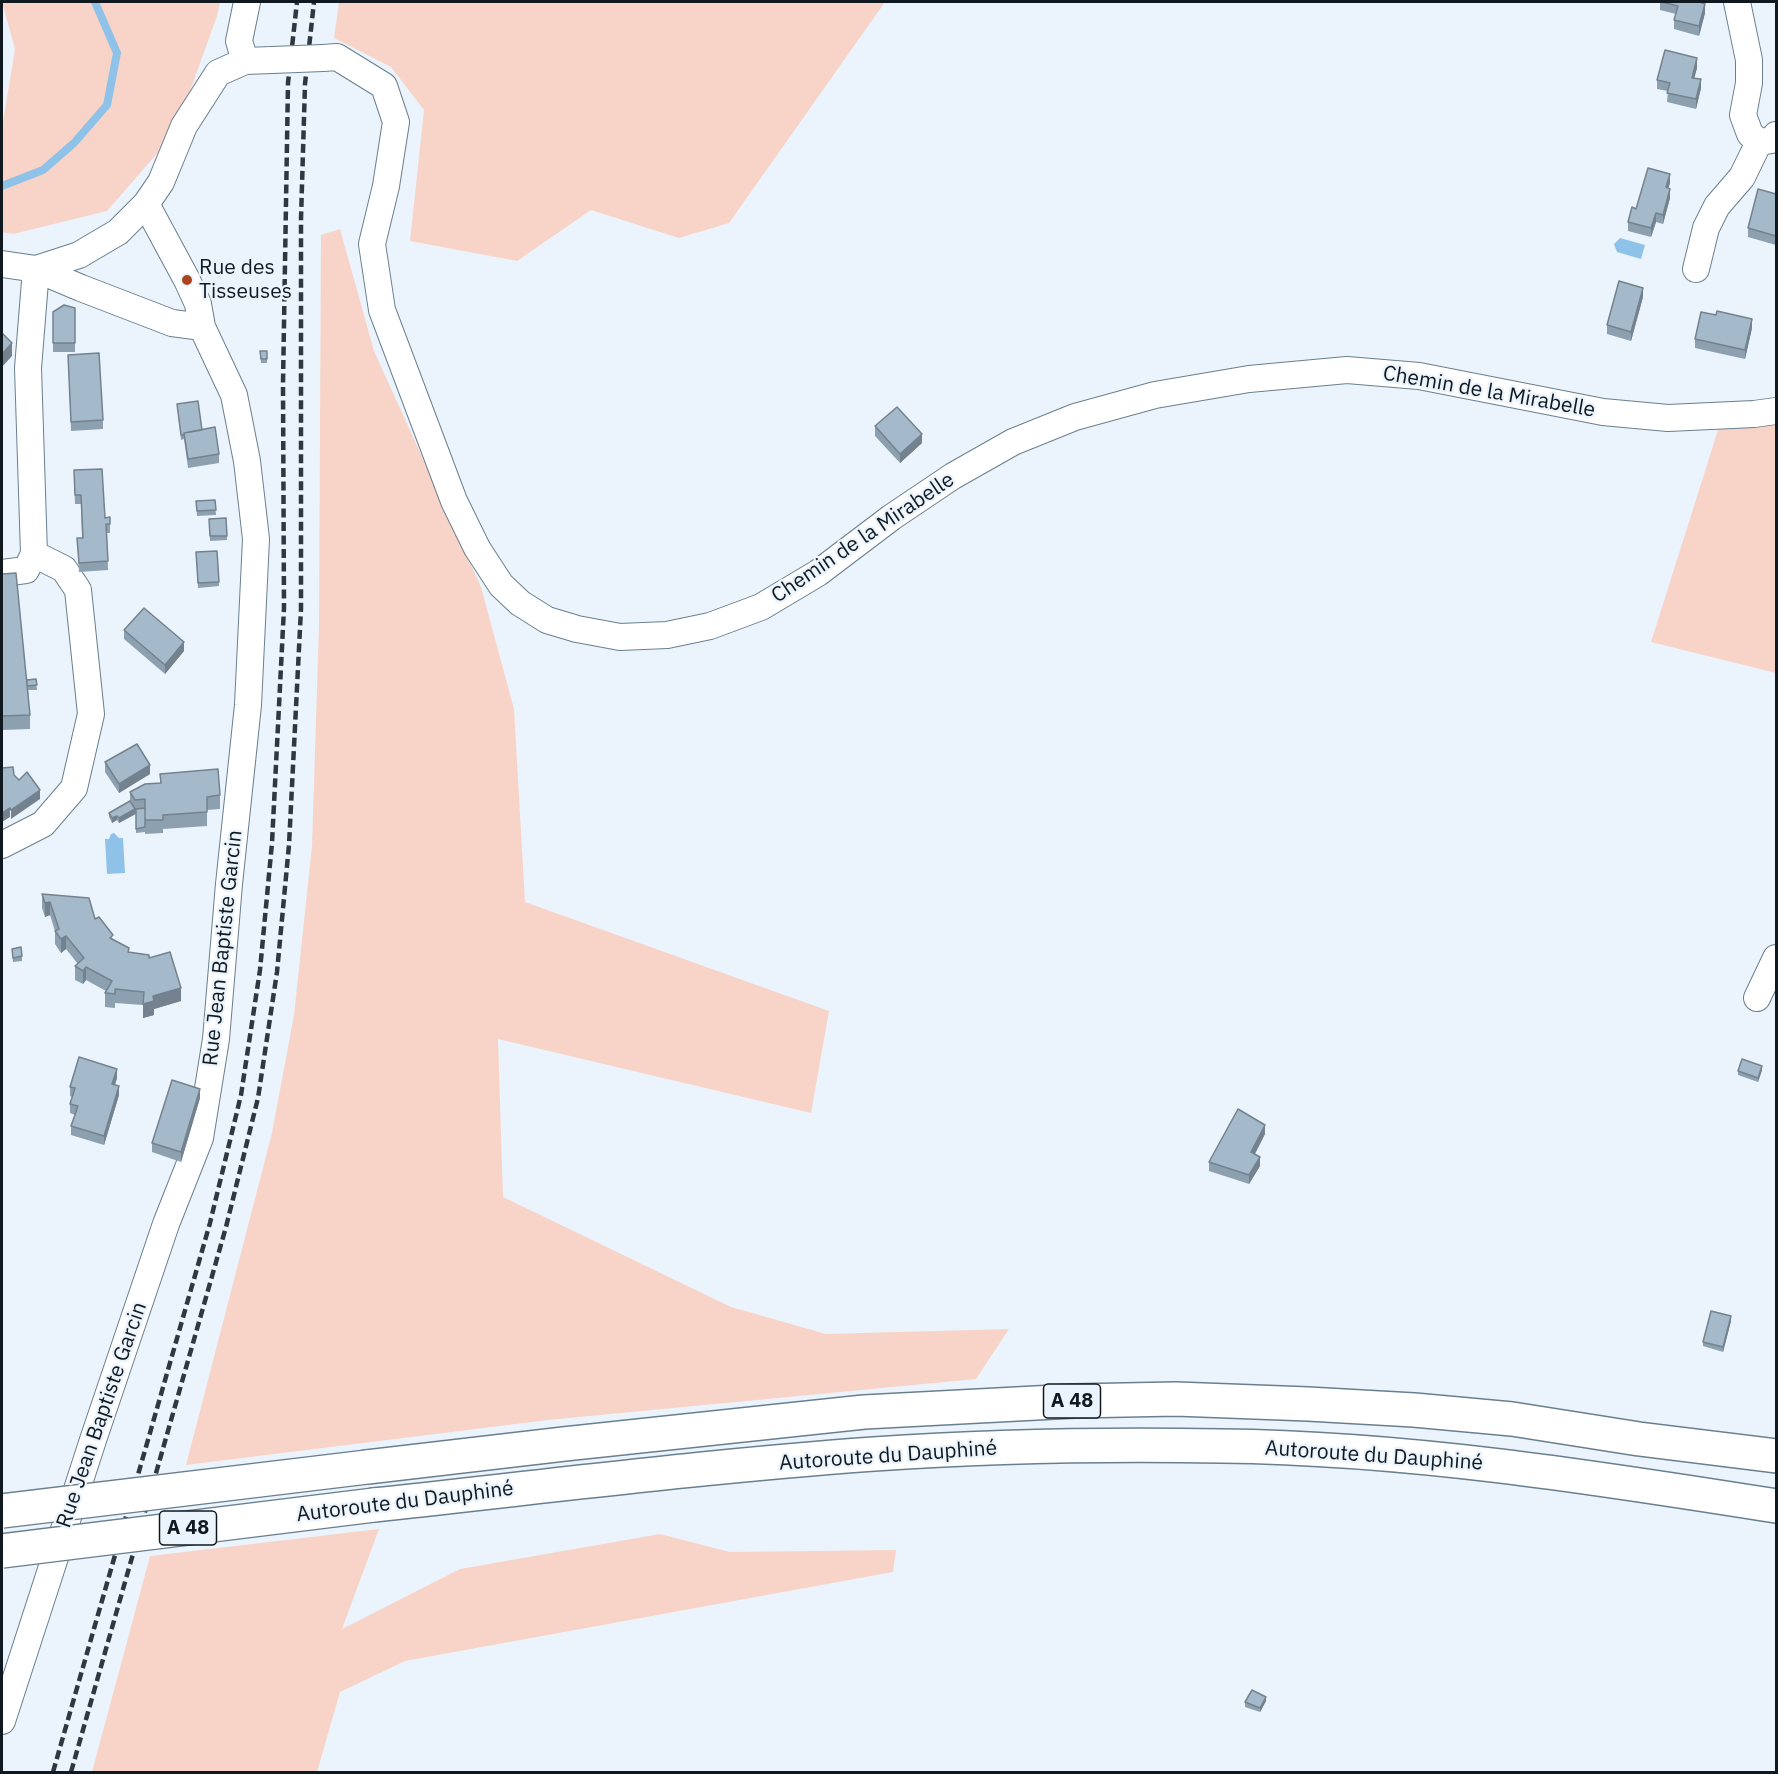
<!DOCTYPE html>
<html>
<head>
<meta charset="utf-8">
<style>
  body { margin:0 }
  #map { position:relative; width:1778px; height:1774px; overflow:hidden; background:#ebf4fc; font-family:"IBM Plex Sans",sans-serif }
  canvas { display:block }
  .frame { position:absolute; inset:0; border:3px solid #10191f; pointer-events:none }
</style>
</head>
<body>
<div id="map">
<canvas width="1778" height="1774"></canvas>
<div class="frame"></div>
</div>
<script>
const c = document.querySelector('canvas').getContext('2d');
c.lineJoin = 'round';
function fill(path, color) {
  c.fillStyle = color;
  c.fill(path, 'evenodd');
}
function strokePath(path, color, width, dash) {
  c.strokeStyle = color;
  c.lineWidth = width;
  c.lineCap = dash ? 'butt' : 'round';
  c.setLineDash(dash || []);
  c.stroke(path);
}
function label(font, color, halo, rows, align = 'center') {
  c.font = font + ' "IBM Plex Sans",sans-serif';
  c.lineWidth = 4.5;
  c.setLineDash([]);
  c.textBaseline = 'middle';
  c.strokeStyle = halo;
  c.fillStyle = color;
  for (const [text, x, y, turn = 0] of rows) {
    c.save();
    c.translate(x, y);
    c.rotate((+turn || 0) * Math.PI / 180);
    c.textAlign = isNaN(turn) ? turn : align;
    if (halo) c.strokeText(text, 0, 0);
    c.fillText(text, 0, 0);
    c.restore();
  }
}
const green = new Path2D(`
  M2,2H220L217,16L175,133L107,211L13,234L2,232V128L15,49Z
  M339,2H885L729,223L679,238L591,210L517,261L410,241L424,110L391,67L334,38Z
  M340,229L374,351L481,587L514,709L525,902L829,1011L811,1113L498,1039L503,1197L731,1307L826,1334L1009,1329L976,1379L548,1420L186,1465L272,1133L294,1015L312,846L319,625L321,235Z
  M1776,425V673L1651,642L1718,430Z
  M379,1529L342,1629L460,1569L660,1534L730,1552L896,1550L893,1572L405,1661L340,1692L317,1772H92L150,1556Z`);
const water = new Path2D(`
  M1620,238L1645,245L1641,259L1617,252L1614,244Z
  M114,833L119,838H123L125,873L107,874L105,839H109L111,834Z`);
const stream = new Path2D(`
  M2,186L43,170L74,143L107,105L117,53L95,2`);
const street = new Path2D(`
  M1737,2L1749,60V83L1743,115L1750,134L1759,142L1772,140L1776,135
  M323,58L337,57L384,86L396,122L386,186L372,244L382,310L454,501L477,548L501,585L520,603L547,620L577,629L620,637L667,635L710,626L761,607L818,573L892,517L953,476L1013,442L1075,417L1155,395L1249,379L1347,370L1419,376L1603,412L1668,418L1754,414L1776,411
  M245,61L239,41L247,2
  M2,264L36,269L79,255L118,232L146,204L161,182L184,126L218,73L245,61L272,60
  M36,269L81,288L172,323L202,327
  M1696,269L1706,228L1717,206L1742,177L1759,142
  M2,573L26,570L34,554L28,368L36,269
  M2,845L43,824L74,788L91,714L78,590L64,569L34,554
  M1757,998L1776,958
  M2,1721L93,1440L166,1224L200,1138L216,1039L229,884L248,705L256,539L247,461L234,395L202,327L198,304L187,280L146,204`);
const highway = new Path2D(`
  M367,1467L564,1444L864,1412L1074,1401L1176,1399L1308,1404L1414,1410L1512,1419L1639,1439L1776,1456
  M374,1505C540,1487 707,1466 874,1454C989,1446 1105,1444 1221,1446C1407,1448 1593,1477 1776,1506`);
const rail = new Path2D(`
  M53,1772L210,1223L241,1095L260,970L272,843L284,608L283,384L288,83L297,2
  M71,1772L226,1227L258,1098L277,972L289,845L301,609V219L305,84L314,2`);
const streetBridge = new Path2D(`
  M272,60L323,58`);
const highwayBridge = new Path2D(`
  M2,1511L367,1467
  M2,1551L374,1505`);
const wall = new Path2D(`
  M1660,2H1702V3L1705,13L1699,36L1674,29V20L1676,14L1660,10Z
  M1697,68L1694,78L1701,88L1696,109L1667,102L1668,91L1657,89V80Z
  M1670,183L1668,188L1670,198L1663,224L1656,222L1651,237L1628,231V222L1636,209Z
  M1776,194V245L1748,237V228Z
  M1643,297L1631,341L1607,334V325Z
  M75,308V352H53V343Z
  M1752,328L1745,359L1695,348V339Z
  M260,351H267V363H261Z
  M68,355L103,420V429L71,431Z
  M177,404L202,430L219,454V463L188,468L184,439L181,440Z
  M875,426L922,443L900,463L875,436Z
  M74,479L110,524V533H107L108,570L79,572L77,538H82L81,504H75Z
  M215,500L216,515L197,516L196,501Z
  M226,518L227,540L210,541L209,519Z
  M217,551L219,586L198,588L196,552Z
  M2,574L27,680L36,679L37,690H28L30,715V729L2,730Z
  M124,630L184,651L165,674L124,639Z
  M105,762L150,774L119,793L105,772Z
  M160,774L220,795V809L207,810V826L163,829V833L145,834V829V832L136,833V814L119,823L117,820L112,823L109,817V813L130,801V792L160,783Z
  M42,894L95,919L113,939L129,953L149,958L181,1001L154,1009V1015L143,1018V1005L115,1003V1008L105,1007V993L106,991L86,980L83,984L75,980V966L78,964L66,949L61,953L55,944V931L50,915L45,917L42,908Z
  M12,949L22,956V961L13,962Z
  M1762,1070L1758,1082L1738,1075V1071Z
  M117,1078L115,1085L119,1095L104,1145L71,1135V1126L75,1115L70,1113V1104L72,1097L70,1096V1087Z
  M200,1098L181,1162L152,1152V1143Z
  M1265,1134L1255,1154L1260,1166L1249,1184L1209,1171V1162Z
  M1731,1321L1723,1352L1703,1346V1342Z
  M1266,1701L1260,1712L1245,1707V1702Z`);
const shadedWall = new Path2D(`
  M1705,4V13L1699,36V26Z
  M1697,58V68L1692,87V78Z
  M1701,79V88L1696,109V99Z
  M1670,174V183L1666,196V187Z
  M1670,189V198L1663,224V215Z
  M1656,213V222L1651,237V228Z
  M1643,288V297L1631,341V332Z
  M1752,319V328L1745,359V350Z
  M12,343V356L2,367V354Z
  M922,434V443L900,463V454Z
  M184,642V651L165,674V665Z
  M150,765V774L119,793V784Z
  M40,790V799L11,819V810Z
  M10,808V817L2,822V813Z
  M135,809V814L119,823V818Z
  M117,816V820L112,823V818Z
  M50,902V915L45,917V903Z
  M66,936V949L61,953V939Z
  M86,967V980L83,984V971Z
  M181,988V1001L154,1009V1015L143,1018V1004L153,996Z
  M1762,1066V1070L1758,1082V1078Z
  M117,1069V1078L112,1093V1084Z
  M119,1086V1095L104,1145V1136Z
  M200,1089V1098L181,1162V1152Z
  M1265,1125V1134L1251,1161V1152Z
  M1260,1157V1166L1249,1184V1175Z
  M1731,1316V1321L1723,1352V1347Z
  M1266,1697V1701L1260,1712V1708Z`);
const building = new Path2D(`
  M1662,2H1700L1705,4L1699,26L1674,20L1678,6Z
  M1665,50L1697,58L1692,78L1701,79L1696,99L1667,93L1670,83L1657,80Z
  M1648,168L1670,174L1666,187L1670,189L1663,215L1656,213L1651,228L1628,222L1632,207L1636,209Z
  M1758,189L1776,194V236L1748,228Z
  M1619,281L1643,288L1631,332L1607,325Z
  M64,305L75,308V343H53V312Z
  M1717,311L1752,319L1745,350L1695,339L1701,312L1716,315Z
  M2,333L12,343L2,354Z
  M260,351H267V359H261Z
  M99,353L103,420L71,422L68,355Z
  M198,401L202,430L184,433V435H181L177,404Z
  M897,407L922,434L900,454L875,426Z
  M215,427L219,454L188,459L184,433Z
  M102,469L105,518L110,517V524H106L108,561L79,563L77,538H83L81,495H75L74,470Z
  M215,500L216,510L197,511L196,501Z
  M226,518L227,536H210L209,519Z
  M217,551L219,582L198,583L196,552Z
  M16,573L30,715L2,716V574Z
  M144,608L184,642L165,665L124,630Z
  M36,679L37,685L27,686V680Z
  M137,744L150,765L119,784L105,762Z
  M13,767L14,775L19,780L27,772L40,790L11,810L10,808L2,813V768Z
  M218,769L220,795L207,797V812L163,815V820H145V799L135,800L130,792L145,784L161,783L160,774Z
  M130,801L135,809L119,818L117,816L112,818L109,813Z
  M145,808V827L136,829V809Z
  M42,894L89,898L95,919L99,917L113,935L110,938L129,948L128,952L149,955V958L170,952L181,988L153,996L154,1001L143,1004L144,992L115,989V994L105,993L112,981L86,967L83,971L75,966L84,958L66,936L61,939L55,931L59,929L50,902L45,903Z
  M21,947L22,956L13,958L12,949Z
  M79,1057L117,1069L112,1084L119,1086L104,1136L71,1126L78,1106L70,1104L75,1088L70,1087Z
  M1742,1059L1762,1066L1758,1078L1738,1071Z
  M172,1080L200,1089L181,1152L152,1143Z
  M1238,1109L1265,1125L1251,1152L1260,1157L1249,1175L1209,1162Z
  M1711,1311L1731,1316L1723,1347L1703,1342Z
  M1252,1690L1266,1697L1260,1708L1245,1702Z`);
const markers = [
  [187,280,6,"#ac451f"]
];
const shields = [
  [1072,1401,57],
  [188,1528,57]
];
const shieldNames = [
  ["A 48",1072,1401],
  ["A 48",188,1528]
];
const poiNames = [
  ["Rue des",199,268],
  ["Tisseuses",199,292]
];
const streetNames = [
  ["Chemin de la Mirabelle",1489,392,10],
  ["Chemin de la Mirabelle",863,538,-34],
  ["Rue Jean Baptiste Garcin",223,948,-84],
  ["Rue Jean Baptiste Garcin",102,1415,-71],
  ["Autoroute du Dauphiné",888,1456,-4],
  ["Autoroute du Dauphiné",1374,1456,4],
  ["Autoroute du Dauphiné",405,1502,-7]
];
fill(green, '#f8d4c8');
fill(water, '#8ec2e8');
strokePath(stream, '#8ec2e8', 8);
strokePath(street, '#6a7f8e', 28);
strokePath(highway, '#6a7f8e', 36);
strokePath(street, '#fff', 26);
strokePath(highway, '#fff', 33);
strokePath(rail, '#2f383e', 4.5, [9, 4.5]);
strokePath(streetBridge, '#6a7f8e', 28, []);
strokePath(highwayBridge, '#6a7f8e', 36, []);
strokePath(streetBridge, '#fff', 26);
strokePath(highwayBridge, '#fff', 33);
fill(wall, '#8da0af');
fill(shadedWall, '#73828e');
fill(building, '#a4bacb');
strokePath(building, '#73828e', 1.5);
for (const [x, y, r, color] of markers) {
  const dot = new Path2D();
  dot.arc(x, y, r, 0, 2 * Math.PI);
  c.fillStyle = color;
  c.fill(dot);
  strokePath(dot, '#ebf4fc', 2);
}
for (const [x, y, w] of shields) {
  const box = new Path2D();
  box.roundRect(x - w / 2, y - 17, w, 34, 4.5);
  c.fillStyle = '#ebf4fc';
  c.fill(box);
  strokePath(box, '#10191f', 1.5);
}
label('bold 20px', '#10191f', null, shieldNames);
label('21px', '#10191f', '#ebf4fc', poiNames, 'left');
label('21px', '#10191f', '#ebf4fc', streetNames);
</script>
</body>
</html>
